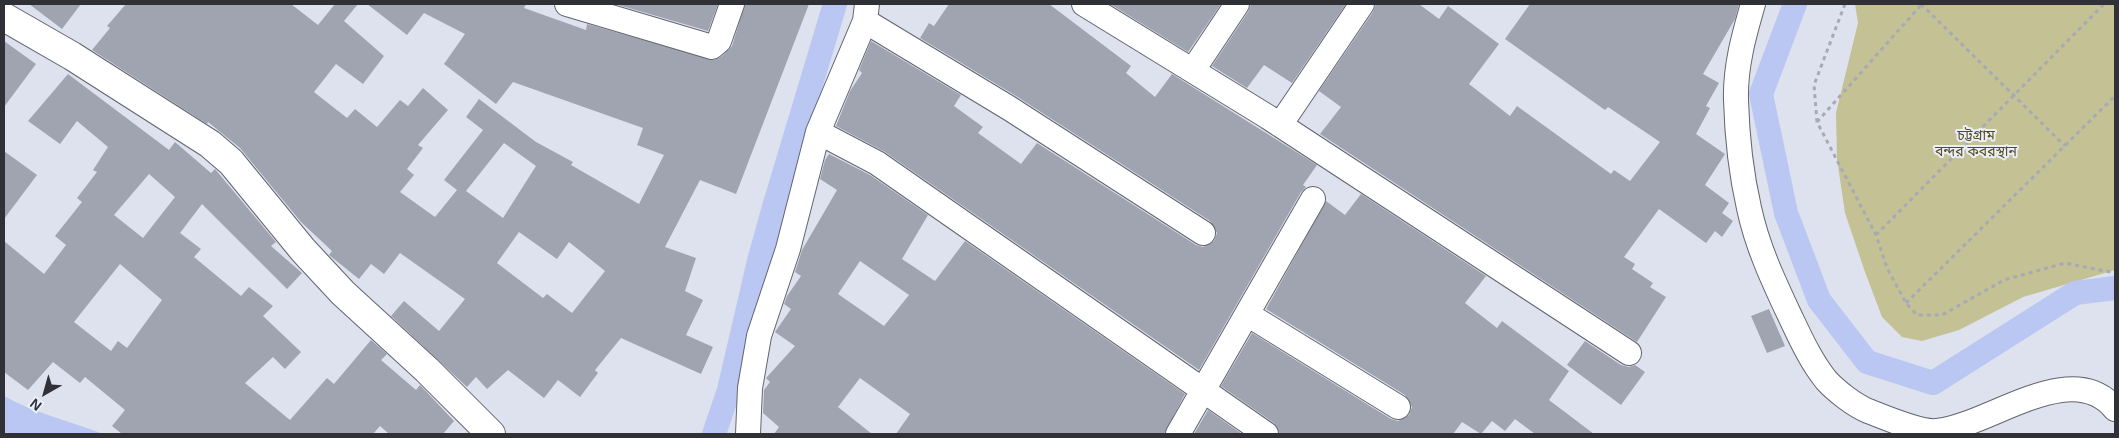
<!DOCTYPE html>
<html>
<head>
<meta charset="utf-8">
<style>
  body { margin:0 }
  #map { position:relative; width:2119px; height:438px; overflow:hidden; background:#dde2ee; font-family:Helvetica,sans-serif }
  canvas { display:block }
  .frame { position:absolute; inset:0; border:5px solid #303136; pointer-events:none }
  .north { position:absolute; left:20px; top:368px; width:50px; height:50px; -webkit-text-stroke:4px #eaeffb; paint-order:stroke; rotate:218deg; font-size:14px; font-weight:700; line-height:20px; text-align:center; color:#303136 }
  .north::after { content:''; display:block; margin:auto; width:18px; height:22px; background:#303136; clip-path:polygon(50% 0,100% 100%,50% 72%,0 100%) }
</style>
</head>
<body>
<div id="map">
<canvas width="2119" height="438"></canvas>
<div class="frame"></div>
<div class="north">N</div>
</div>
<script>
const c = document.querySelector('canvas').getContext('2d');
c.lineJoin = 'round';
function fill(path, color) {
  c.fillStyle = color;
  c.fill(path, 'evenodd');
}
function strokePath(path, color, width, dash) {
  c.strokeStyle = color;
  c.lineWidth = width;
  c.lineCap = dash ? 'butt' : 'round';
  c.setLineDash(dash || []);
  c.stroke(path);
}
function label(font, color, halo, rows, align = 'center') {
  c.font = font + ' Helvetica,"Noto Sans Bengali",sans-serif';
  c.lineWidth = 4;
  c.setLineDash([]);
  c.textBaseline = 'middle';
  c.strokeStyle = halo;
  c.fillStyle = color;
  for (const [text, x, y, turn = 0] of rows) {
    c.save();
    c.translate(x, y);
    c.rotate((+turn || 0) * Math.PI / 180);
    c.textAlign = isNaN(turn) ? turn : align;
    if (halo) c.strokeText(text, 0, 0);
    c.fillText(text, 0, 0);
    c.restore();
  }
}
const green = new Path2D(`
  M1855,4H2115V270L2023,297L1959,330L1922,341L1902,337L1882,317L1865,272L1845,213L1837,159L1836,113L1858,23Z`);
const water = new Path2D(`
  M4,396C34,413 70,421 103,434H4Z`);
const canal = new Path2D(`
  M1795,4L1761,94L1786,213L1819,300L1867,362L1933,383L2075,293L2115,288
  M714,434L729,390L759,261L774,207L835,4`);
const building = new Path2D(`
  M29,4H81L62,29Z
  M126,4H291L318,25L335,4H358L344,21L384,56L363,84L336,64L314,92L347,118L355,109L377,127L400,100L408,106L423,88L448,110L418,145L423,148L407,169L414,175L400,192L435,217L457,190L444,180L483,130L466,117L479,99L536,142L573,162L571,165L639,204L664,155L637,145L643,128L513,82L496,104L444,64L465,34L424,13L407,35L367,4H526L524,8L586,30L587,24L714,60L721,57L732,46L745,4H809L736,194L700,180L665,247L696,258L685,291L703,300L686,335L713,347L701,374L621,338L595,370L598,373L580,397L558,380L544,398L508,370L487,389L476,377L467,387L391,316L404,301L439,331L465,299L400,253L384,274L371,264L359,279L329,255L332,251L301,222L240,148L208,122L207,124L92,50L110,28L107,26ZM504,143L536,166L503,218L466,191ZM519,232L557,259L569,242L605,271L572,313L547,294L543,298L497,263Z
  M615,4H718L708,31Z
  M949,4H1049L1131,66L1126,73L1155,97L1172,74L1317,165L1303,185L1306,187L1301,192L1199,370L885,152L836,126L850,91L862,73L859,70L871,41L961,95L954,106L983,127L978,133L1021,164L1037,143L1196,245L1203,247L1214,241L1217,233L1210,221L1016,96L920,38L929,23L934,26Z
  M1110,4H1221L1188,52Z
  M1251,4H1346L1292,83L1264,65L1247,88L1212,66L1248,12Z
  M1376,4H1419L1439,19L1448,6L1499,44L1469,84L1510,116L1517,106L1611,174L1614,170L1630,181L1660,142L1608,107L1605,110L1505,39L1530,4H1739L1735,19L1703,74L1719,83L1706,106L1710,108L1696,134L1725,154L1705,185L1729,203L1722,213L1733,221L1722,237L1715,231L1706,243L1659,209L1624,257L1635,264L1632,269L1653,283L1650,287L1666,297L1637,342L1320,134L1341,107L1319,91L1373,12Z
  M4,41L36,64L4,107Z
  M68,74L169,150L175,142L211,173L215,169L276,242L271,246L302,273L287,289L202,204L180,233L201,249L194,257L241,296L249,287L273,306L263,316L301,352L285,369L273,357L245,383L290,420L327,378L334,384L371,340L387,354L381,360L416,390L420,385L454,421L443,434H389L380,426L373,434H122L112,426L125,410L85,377L80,383L53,362L28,390L4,372V241L44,274L66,245L55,236L82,202L77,198L97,172L93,170L108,147L77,121L60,144L28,121ZM149,174L175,197L143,238L114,215ZM120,264L162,300L127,348L118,341L111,351L74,322Z
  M4,151L37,175L4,219Z
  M829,154L870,175L928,215L902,259L935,281L965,241L1185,394L1164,434H896L910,414L860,378L838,407L872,434H774L779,427L763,413L764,390L770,382L766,378L795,346L775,332L791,309L784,304L787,296L801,276L795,272L802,250L837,190L820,179L825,160ZM860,261L909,295L884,326L838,294Z
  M1361,194L1486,276L1465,303L1497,328L1502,321L1569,371L1549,400L1594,434H1535L1515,419L1505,431L1492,421L1481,434L1462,422L1453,434H1280L1274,423L1221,386L1252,333L1391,419L1398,421L1409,415L1412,407L1405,395L1266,309L1326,201L1345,215Z
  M1769,309L1785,346L1767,353L1751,316Z
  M1585,341L1621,365L1629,367L1635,365L1645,372L1621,405L1567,365Z
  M1208,410L1242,434H1194Z`);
const path = new Path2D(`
  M1845,4L1814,85L1817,122L1876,235L1887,268L1906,303L1917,315H1942L2004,280L2065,263L2115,273
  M1921,4L2065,146
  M1817,122L1922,4
  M1876,235L2104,4
  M1906,303L2115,96`);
const street = new Path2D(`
  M567,4L712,47L719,41L732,4
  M1084,4L1268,117L1629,353
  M1753,4C1744,35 1735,67 1736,100C1737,136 1741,173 1749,208C1757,246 1773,280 1789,314C1800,337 1810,360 1826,380C1836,391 1854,405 1868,411C1884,417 1920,433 1937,431C1989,426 2072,356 2115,409
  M865,21L1009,108L1203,233
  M1193,70L1237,4
  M1280,125L1362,4
  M818,132L877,163L1266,434
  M1247,314L1398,407
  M748,434L750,388L759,336L788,249L818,132L865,21L867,4
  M1178,434L1313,199`);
const secondary = new Path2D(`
  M4,17L72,56L210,144L231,162L303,250L343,293L427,370L491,434`);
const parkNames = [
  ["চট্টগ্রাম",1976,136],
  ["বন্দর কবরস্থান",1976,152]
];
fill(green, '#c4c194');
fill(water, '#b9c7f2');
strokePath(canal, '#b9c7f2', 24);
fill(building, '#a0a4b0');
strokePath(street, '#61656f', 26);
strokePath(secondary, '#61656f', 30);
strokePath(path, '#a7aab4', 3, [4, 4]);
strokePath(street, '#fff', 24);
strokePath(secondary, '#fff', 28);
label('14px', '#544f19', '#eaeffb', parkNames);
</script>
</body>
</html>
